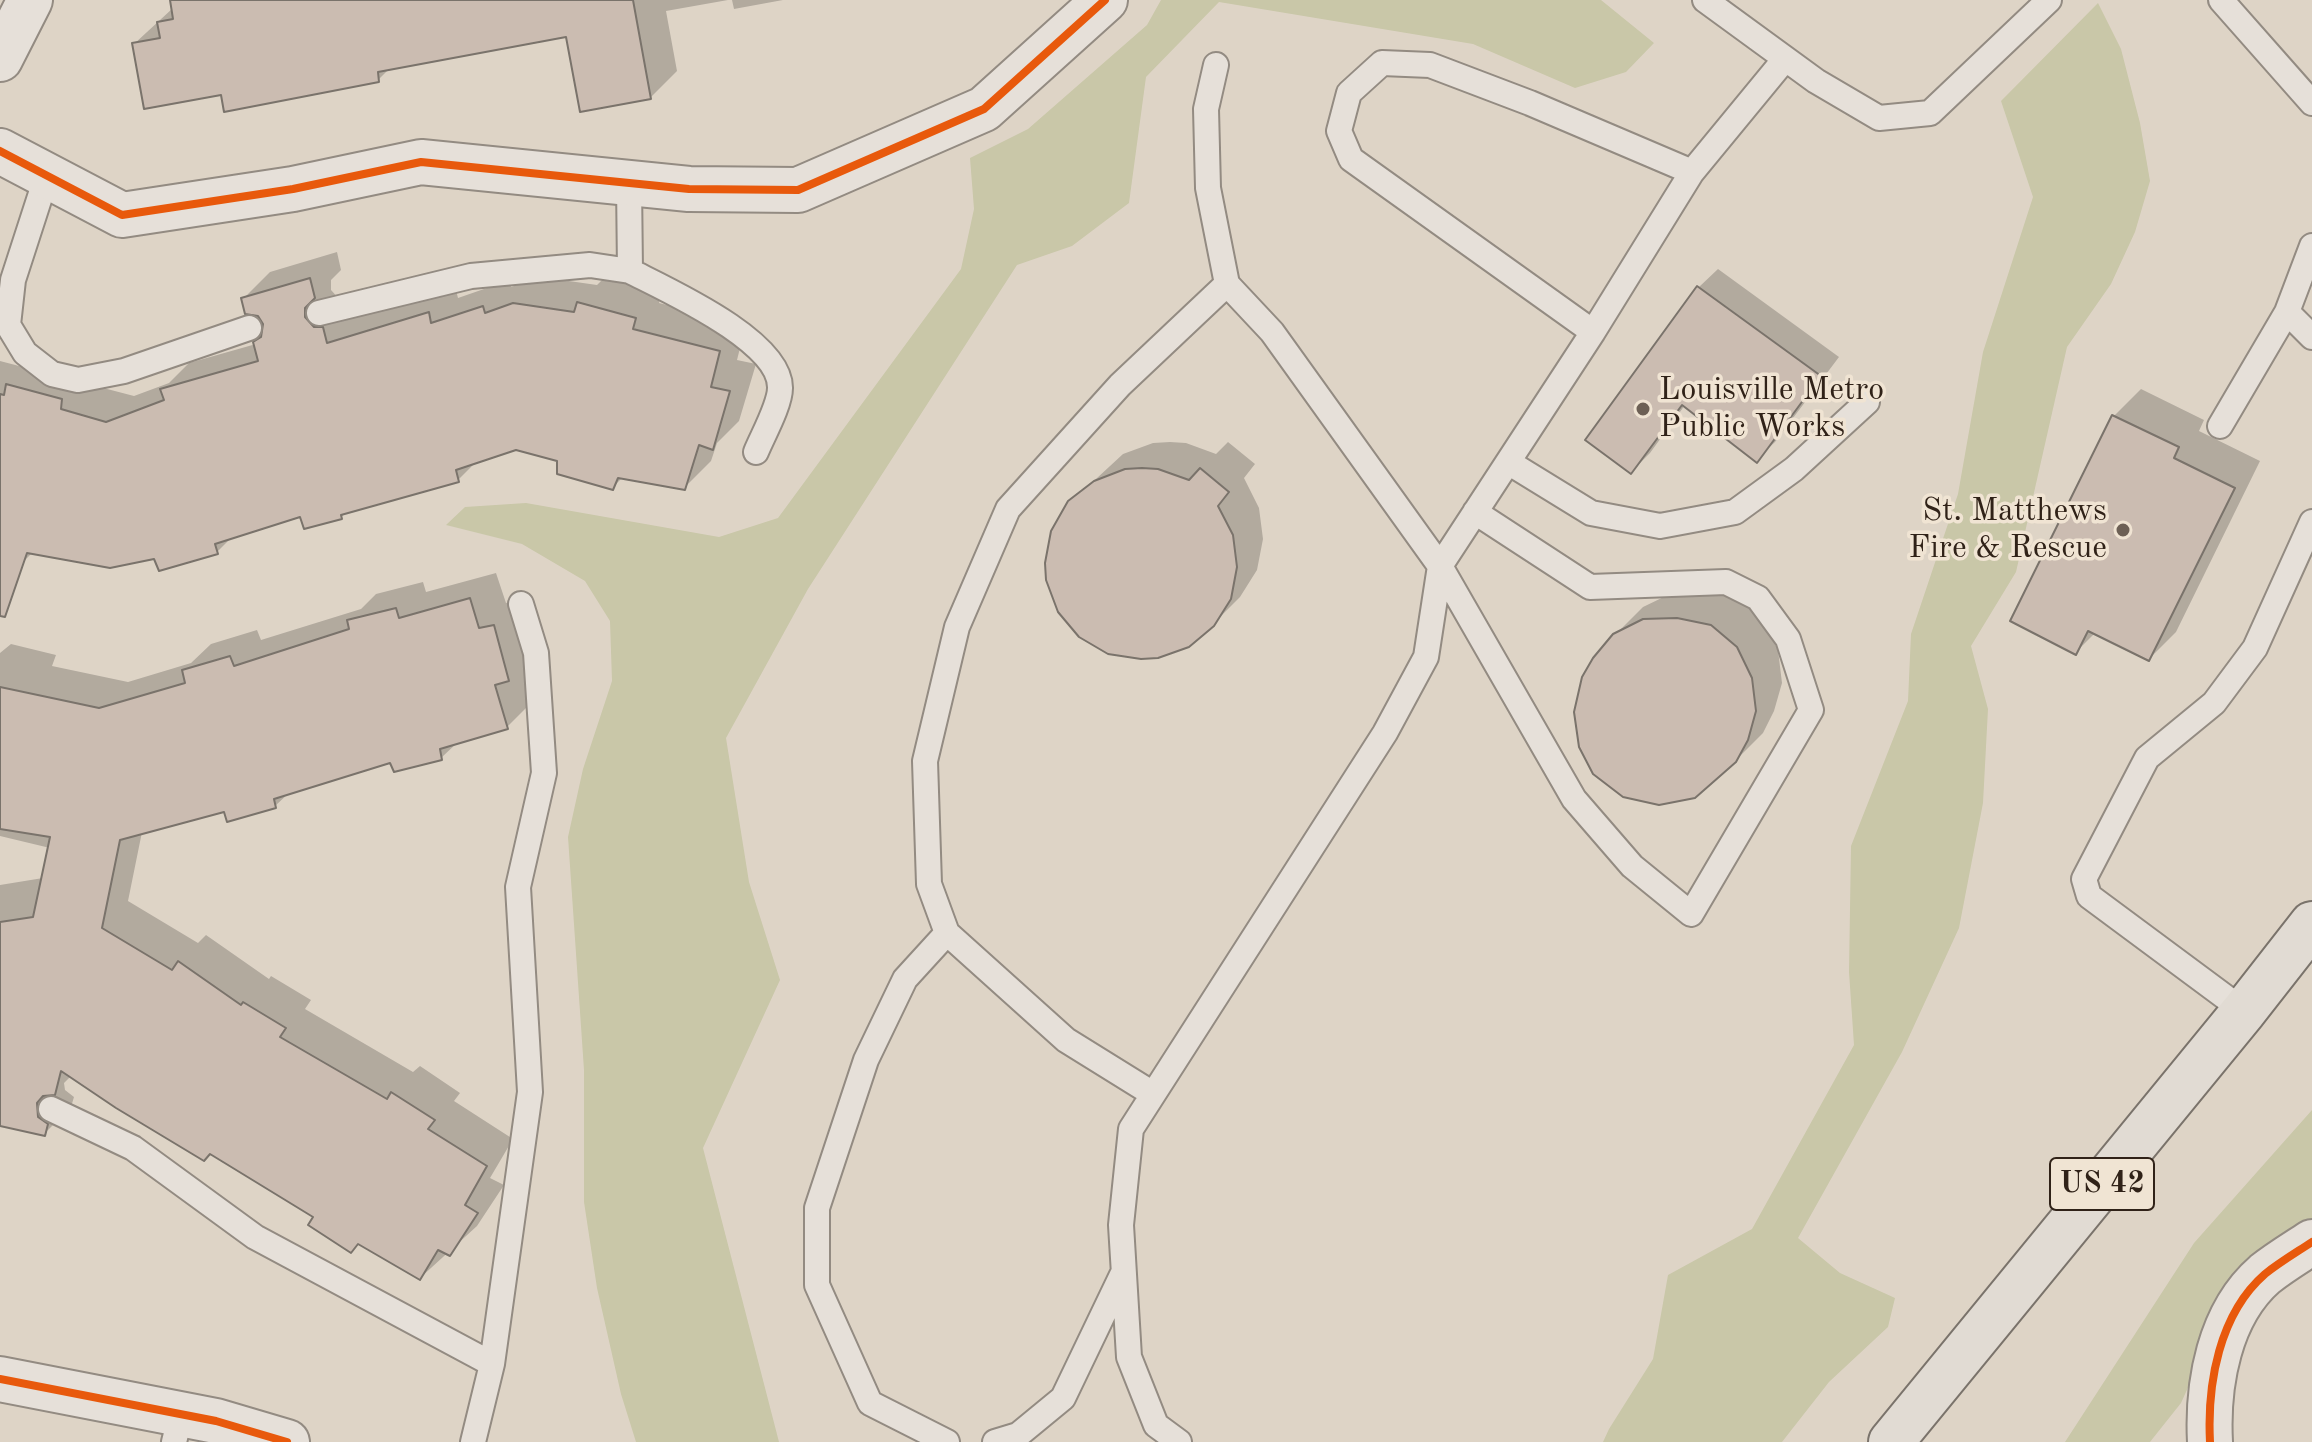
<!DOCTYPE html>
<html>
<head>
<meta charset="utf-8">
<style>
  body { margin:0 }
  canvas { display:block; background:#ded4c6 }
</style>
</head>
<body>
<canvas width="2312" height="1442"></canvas>
<script>
const c = document.querySelector('canvas').getContext('2d');
c.lineJoin = 'round';
function fill(path, color) {
  c.fillStyle = color;
  c.fill(path, 'evenodd');
}
function strokePath(path, color, width, dash) {
  c.strokeStyle = color;
  c.lineWidth = width;
  c.lineCap = dash ? 'butt' : 'round';
  c.setLineDash(dash || []);
  c.stroke(path);
}
function label(font, color, halo, rows, align = 'center') {
  c.font = font + ' "Old Standard TT",serif';
  c.lineWidth = 7;
  c.setLineDash([]);
  c.textBaseline = 'middle';
  c.strokeStyle = halo;
  c.fillStyle = color;
  for (const [text, x, y, turn = 0] of rows) {
    c.save();
    c.translate(x, y);
    c.rotate((+turn || 0) * Math.PI / 180);
    c.textAlign = isNaN(turn) ? turn : align;
    if (halo) c.strokeText(text, 0, 0);
    c.fillText(text, 0, 0);
    c.restore();
  }
}
const green = new Path2D(`
  M1161,0H1601L1654,43L1626,72L1575,88L1473,44L1219,2L1146,77L1129,203L1072,246L1017,265L808,589L726,738L749,882L780,980L703,1148L779,1442H636L621,1394L597,1288L584,1202V1070L568,837L583,769L612,681L610,621L585,581L522,544L446,525L465,507L526,503L719,537L778,518L961,269L974,209L970,158L1028,129L1147,25Z
  M2098,3L2121,49L2140,123L2150,181L2135,232L2111,284L2067,347L2016,572L1971,646L1988,709L1983,803L1959,928L1902,1052L1798,1238L1840,1273L1895,1298L1888,1327L1829,1382L1782,1442H1603L1609,1429L1653,1359L1668,1275L1752,1229L1854,1045L1849,972L1851,846L1908,701L1911,634L1958,494L1983,352L2033,197L2001,101Z
  M2312,1110V1225L2229,1297L2181,1403L2150,1442H2065L2194,1243Z`);
const shadow = new Path2D(`
  M172,0H728L666,11L677,71L650,98L568,34L390,68L378,80L223,92L134,44L173,8Z
  M732,0H783L734,9Z
  M337,252L341,270L331,280V290L341,301H350L354,317L455,286L458,298L510,280L511,287L541,277L597,285L606,276L662,291L659,303L746,324L737,360L756,364L739,421L717,443L711,461L684,488L623,477L613,487L560,460L516,448L477,461L458,480L346,512L341,517L302,515L233,536L217,552L156,556L33,552L23,562L0,557V361L134,396L169,383L189,363L256,344L263,335L265,323L243,299L270,272Z
  M1718,269L1839,357L1775,442L1756,460L1685,405L1650,453L1631,472L1588,440L1699,287Z
  M2141,389L2204,420L2199,431L2260,461L2176,632L2149,659L2096,632L2076,652L2012,620L2114,416Z
  M1170,442L1186,443L1216,454L1228,442L1255,464L1244,478L1259,508L1263,539L1257,570L1240,597L1212,625L1070,503L1123,454L1153,443Z
  M496,573L506,603L521,599L535,653L523,664L534,700L507,727L458,742L441,758L391,761L290,792L275,806L225,810L142,832L128,901L198,943L206,935L269,979L271,976L311,1000L305,1009L413,1072L420,1066L460,1093L454,1101L513,1139L490,1178L504,1185L477,1226L420,1278L210,1152L71,1076L64,1083L65,1090L74,1097L71,1107L44,1134L0,1124V885L43,878L50,848L0,836V653L11,644L56,655L52,666L128,682L191,663L211,644L257,630L261,640L361,609L376,594L423,582L426,592Z
  M1705,592L1738,599L1763,620L1778,650L1782,683L1774,711L1763,733L1735,761L1615,635L1643,607L1672,593Z`);
const building = new Path2D(`
  M170,0H633L651,99L580,112L566,37L378,72L379,82L224,112L221,95L144,109L132,43L160,38L157,22L173,19Z
  M310,278L315,298L305,308V317L314,327H323L327,343L429,312L431,323L483,306L485,313L513,303L574,312L577,302L636,318L633,329L720,351L711,387L730,391L713,450L699,445L685,490L618,478L613,490L557,474V461L516,450L456,470L459,482L341,515L342,519L304,529L300,517L215,544L218,554L159,571L154,559L110,568L27,553L5,617L0,616V394L4,395L6,384L62,399L61,409L106,422L164,400L160,389L258,361L253,342L261,337L263,324L258,316L245,314L241,298Z
  M1697,286L1821,376L1757,463L1682,405L1631,474L1585,440Z
  M2112,415L2179,447L2174,458L2235,488L2149,661L2088,631L2076,655L2010,621Z
  M1142,468L1158,469L1189,480L1200,468L1229,492L1218,506L1233,535L1237,567L1231,599L1214,626L1189,647L1158,658L1141,659L1108,654L1079,637L1058,612L1046,580L1045,563L1051,531L1068,501L1094,481L1125,469Z
  M470,598L479,628L494,625L509,681L495,685L508,729L440,749L442,760L394,772L390,763L274,799L276,808L227,822L224,812L120,840L102,928L172,970L178,961L241,1005L243,1002L286,1028L280,1037L387,1099L391,1092L435,1120L428,1129L487,1166L465,1205L478,1213L450,1256L438,1250L420,1280L358,1244L351,1253L308,1225L313,1217L210,1154L204,1161L116,1108L61,1071L55,1095L43,1096L37,1103L38,1117L48,1124L45,1136L0,1126V922L33,917L50,837L0,829V687L99,708L185,683L182,670L230,656L234,666L349,629L347,620L396,608L399,618Z
  M1677,618L1711,625L1737,647L1752,678L1756,711L1748,740L1736,762L1695,798L1659,805L1623,797L1593,774L1579,747L1574,712L1582,677L1593,658L1613,634L1643,619Z`);
const service = new Path2D(`
  M1705,0L1816,81L1879,118L1930,113L2049,0
  M2221,0L2312,103
  M1216,65L1206,109L1208,188L1227,284
  M47,175L13,280L8,325L25,353L52,374L78,380L124,371L249,328
  M2312,246L2287,312L2312,337
  M630,271C667,290 781,341 780,388C780,405 763,435 756,452
  M319,313L471,276L590,265L630,271L629,183
  M1593,332L1351,159L1339,131L1349,93L1382,63L1430,65L1530,103L1692,172
  M2220,426L2287,312
  M1508,462L1591,513L1660,526L1735,512L1794,469L1867,402
  M2244,1011L2089,896L2084,879L2147,758L2214,703L2255,648L2312,522
  M1153,1094L1066,1040L947,933L929,884L925,761L957,627L1008,509L1120,385L1227,284L1272,332L1440,566L1574,799L1632,866L1691,914L1811,710L1788,639L1758,598L1726,582L1590,587L1475,512
  M51,1109L133,1148L255,1237L492,1364
  M174,1442L181,1414
  M473,1442L492,1364L530,1092L518,887L544,773L536,653L521,604
  M947,1442L870,1403L817,1285V1208L866,1060L905,979L947,933
  M995,1442L1018,1435L1063,1398L1122,1275
  M1179,1442L1156,1425L1129,1357L1121,1225L1131,1129L1385,733L1426,657L1440,566L1593,332L1692,172L1785,59`);
const minor = new Path2D(`
  M0,59L30,0
  M0,151L122,215L293,189L421,162L689,189L798,190L984,109L1105,0
  M0,1379L216,1421L287,1442
  M2210,1442C2207,1384 2219,1314 2265,1274C2280,1262 2297,1252 2312,1242`);
const primary = new Path2D(`
  M1891,1442L2244,1011L2312,924`);
const cycleway = new Path2D(`
  M0,151L122,215L293,189L421,162L689,189L798,190L984,109L1105,0
  M0,1379L216,1421L287,1442
  M2210,1442C2207,1384 2219,1314 2265,1274C2280,1262 2297,1252 2312,1242`);
const markers = [
  [1643,409,8,"#6d6055"],
  [2123,530,8,"#6d6055"]
];
const shields = [
  [2102,1184,104]
];
const shieldNames = [
  ["US 42",2102,1184]
];
const poiNames = [
  ["Louisville Metro",1659,391],
  ["Public Works",1659,428],
  ["St. Matthews",2107,512,"right"],
  ["Fire & Rescue",2107,549,"right"]
];
fill(green, '#c9c7a8');
fill(shadow, '#0003');
fill(building, '#cbbcb1');
strokePath(building, '#7a736b', 2);
strokePath(service, '#938b82', 28);
strokePath(minor, '#938b82', 48);
strokePath(primary, '#7a736b', 48);
strokePath(service, '#e6e0d9', 24);
strokePath(minor, '#e6e0d9', 44);
strokePath(primary, '#e1dbd3', 44);
strokePath(cycleway, '#e8590c', 8);
for (const [x, y, r, color] of markers) {
  const dot = new Path2D();
  dot.arc(x, y, r, 0, 2 * Math.PI);
  c.fillStyle = color;
  c.fill(dot);
  strokePath(dot, '#f0e4d3', 3);
}
for (const [x, y, w] of shields) {
  const box = new Path2D();
  box.roundRect(x - w / 2, y - 26, w, 52, 6);
  c.fillStyle = '#f0e4d3';
  c.fill(box);
  strokePath(box, '#302218', 2);
}
label('bold 30px', '#302218', null, shieldNames);
label('32px', '#302218', '#f0e4d3', poiNames, 'left');
</script>
</body>
</html>
